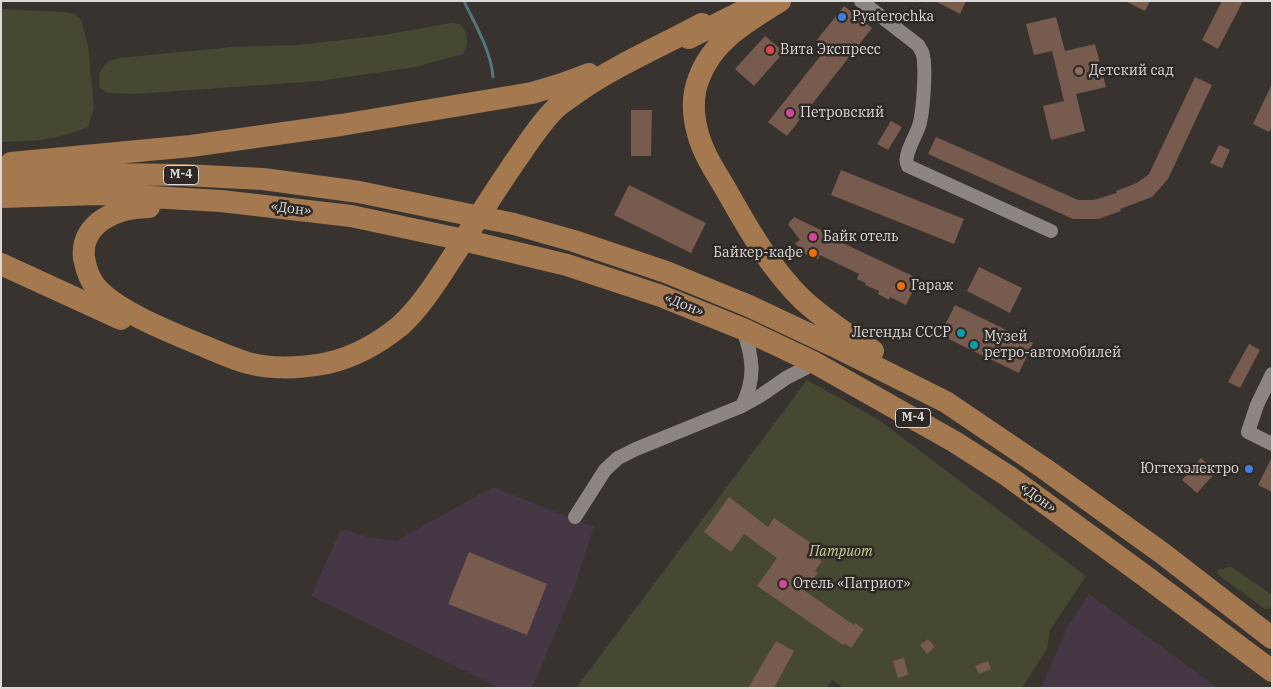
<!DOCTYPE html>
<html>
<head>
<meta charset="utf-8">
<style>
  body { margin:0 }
  #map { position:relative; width:1273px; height:689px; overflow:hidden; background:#393330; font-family:"IBM Plex Serif",serif }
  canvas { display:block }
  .frame { position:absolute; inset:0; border:2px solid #ddd9d7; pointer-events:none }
</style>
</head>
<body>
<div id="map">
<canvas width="1273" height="689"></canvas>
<div class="frame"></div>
</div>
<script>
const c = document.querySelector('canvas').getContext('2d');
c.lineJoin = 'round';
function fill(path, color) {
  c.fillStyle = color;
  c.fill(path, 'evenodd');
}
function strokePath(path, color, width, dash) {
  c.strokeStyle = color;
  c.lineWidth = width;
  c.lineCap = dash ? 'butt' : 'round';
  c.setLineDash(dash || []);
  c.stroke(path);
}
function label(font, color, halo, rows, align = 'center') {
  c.font = font + ' "IBM Plex Serif",serif';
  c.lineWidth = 5;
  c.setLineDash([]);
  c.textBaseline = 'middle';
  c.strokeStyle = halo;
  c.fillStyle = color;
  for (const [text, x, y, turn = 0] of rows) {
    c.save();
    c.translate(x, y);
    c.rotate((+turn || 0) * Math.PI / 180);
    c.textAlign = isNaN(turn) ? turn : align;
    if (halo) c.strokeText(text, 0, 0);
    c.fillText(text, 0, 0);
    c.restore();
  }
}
const industrial = new Path2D(`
  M493,487L594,527L573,591L532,688H500L311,596L341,529L368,537L396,541Z
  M1089,594L1218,688H1041L1068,626Z`);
const green = new Path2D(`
  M1,9L65,12L76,14L81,20L88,45L94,108L88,127C61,139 31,142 1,142Z
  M451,23L460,24C468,33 469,44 463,54L416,67L319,81L134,94L108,93L100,88C97,71 103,61 120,58L232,47L298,45L378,36Z
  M807,380L879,420L1086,576L1050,630L1047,649L1022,688H844L832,680L827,688H576Z
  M1229,567L1233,568L1272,595V604L1269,609H1265L1217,574L1218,570Z`);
const stream = new Path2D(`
  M464,1C475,25 491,50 493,77`);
const building = new Path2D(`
  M935,1H966L960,14Z
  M1125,1H1150L1145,11Z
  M1222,1H1243L1218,49L1202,40Z
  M844,6L872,28L787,136L768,122L826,49L816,41Z
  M1056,17L1065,51L1095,44L1106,87L1076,94L1085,131L1051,140L1043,106L1064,101L1052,51L1034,55L1026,24Z
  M765,36L784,52L754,86L735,69Z
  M1195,77L1212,85L1168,179L1152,197L1120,209L1121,211L1098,219H1073L928,154L936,137L1078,200H1094L1117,193L1116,191L1137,183L1149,174Z
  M1272,84V127L1269,132L1253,124Z
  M631,110H652L651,156H631Z
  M891,121L902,127L888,150L877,144Z
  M1219,145L1230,150L1222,168L1210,163Z
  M841,170L964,219L954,244L831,195Z
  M629,185L706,223L691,253L614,215Z
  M794,217L829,234L828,236L919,279L906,305L890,297L889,300L878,294L879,291L865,285L866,283L857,279L859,274L820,255L818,259L805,254L795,243L800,240L788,224Z
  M979,267L1022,288L1010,313L967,291Z
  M955,305L1033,343L1019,373L940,335Z
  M1249,344L1260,350L1240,388L1228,382Z
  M1272,457V492L1258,485Z
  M1201,458L1216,472L1197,493L1182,480Z
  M729,497L768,527L774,518L814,545L809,552L822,561L815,571L818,573L805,591L854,625L855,623L864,629L851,648L844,643L843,645L757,586L777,558L744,534L731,552L704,532Z
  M469,552L547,584L527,635L448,604Z
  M928,639L935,647L927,654L920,645Z
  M776,641L794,651L774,688H748Z
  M904,658L908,675L898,678L893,661Z
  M988,661L991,669L979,674L975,666Z`);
const minor = new Path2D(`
  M861,1L918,45C919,47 921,50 922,52C927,64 923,113 919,126C916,136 902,157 908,166L1051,231
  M1272,374L1257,405L1248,432L1272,444
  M742,406C756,378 753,358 743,329
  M575,517L605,470L618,458L636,449L742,406L760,396L786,378L815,363`);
const trunk = new Path2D(`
  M780,1C747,22 713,40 699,78C692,95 693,116 698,134C704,156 718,175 729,195C750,232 772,270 803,300C825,320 849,336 873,351
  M689,38L763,1
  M11,163L191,146L341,125L532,93L562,84L589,74
  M1,177L98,174L184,175L263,179L359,192L514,224L574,241L666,272L749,306L834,346L946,402L1045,469L1162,553L1272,638
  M1,197L99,194L221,201L351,216L459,239L567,265L661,296L743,329L815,363L955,442L1008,476L1145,576L1272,671
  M149,207C119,207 80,222 84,258C86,269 89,279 96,287C117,312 175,334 206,347C220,353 234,359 248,363C274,370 302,368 328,363C354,357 379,343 400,326C421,307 437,281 452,258C475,223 497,187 521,153C532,137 543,120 557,107C564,101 572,96 579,91C617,65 661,46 702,24
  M1,264L121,319`);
const markers = [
  [842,17,5,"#3f7fe0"],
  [770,50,5,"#e0444e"],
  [1079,71,5,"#8d6e63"],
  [790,113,5,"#d1479c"],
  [813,237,5,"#d1479c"],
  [813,253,5,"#e8710a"],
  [901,286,5,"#e8710a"],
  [961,333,5,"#0f9aa8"],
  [974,345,5,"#0f9aa8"],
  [1249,469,5,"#3f7fe0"],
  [783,584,5,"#d1479c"]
];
const shields = [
  [181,175,35],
  [913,418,35]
];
const shieldNames = [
  ["М-4",181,175],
  ["М-4",913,418]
];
const poiNames = [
  ["Pyaterochka",852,17],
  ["Вита Экспресс",780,50],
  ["Детский сад",1089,71],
  ["Петровский",800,113],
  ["Байк отель",823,237],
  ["Байкер-кафе",803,253,"right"],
  ["Гараж",911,286],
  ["Легенды СССР",951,333,"right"],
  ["Музей",984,337],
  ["ретро-автомобилей",984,353],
  ["Югтехэлектро",1239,469,"right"],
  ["Отель «Патриот»",793,584]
];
const streetNames = [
  ["«Дон»",291,209,7],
  ["«Дон»",684,305,22],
  ["«Дон»",1038,498,36]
];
const parkNames = [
  ["Патриот",841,552]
];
fill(industrial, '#453744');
fill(green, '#464831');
strokePath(stream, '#54777d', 3);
fill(building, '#765b4e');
strokePath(minor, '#8d8582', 14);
strokePath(trunk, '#a47950', 22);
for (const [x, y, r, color] of markers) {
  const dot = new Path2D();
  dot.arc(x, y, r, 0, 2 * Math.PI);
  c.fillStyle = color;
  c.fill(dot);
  strokePath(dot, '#2f2926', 2);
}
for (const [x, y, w] of shields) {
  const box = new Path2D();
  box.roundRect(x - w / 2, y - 9.5, w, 19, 4);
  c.fillStyle = '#2f2926';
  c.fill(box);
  strokePath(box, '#ddd9d7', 1);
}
label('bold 12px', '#ddd9d7', null, shieldNames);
label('14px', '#ddd9d7', '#2f2926', poiNames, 'left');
label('14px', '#ddd9d7', '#2f2926', streetNames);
label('italic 14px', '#c9ce99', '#2f2926', parkNames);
</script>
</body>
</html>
